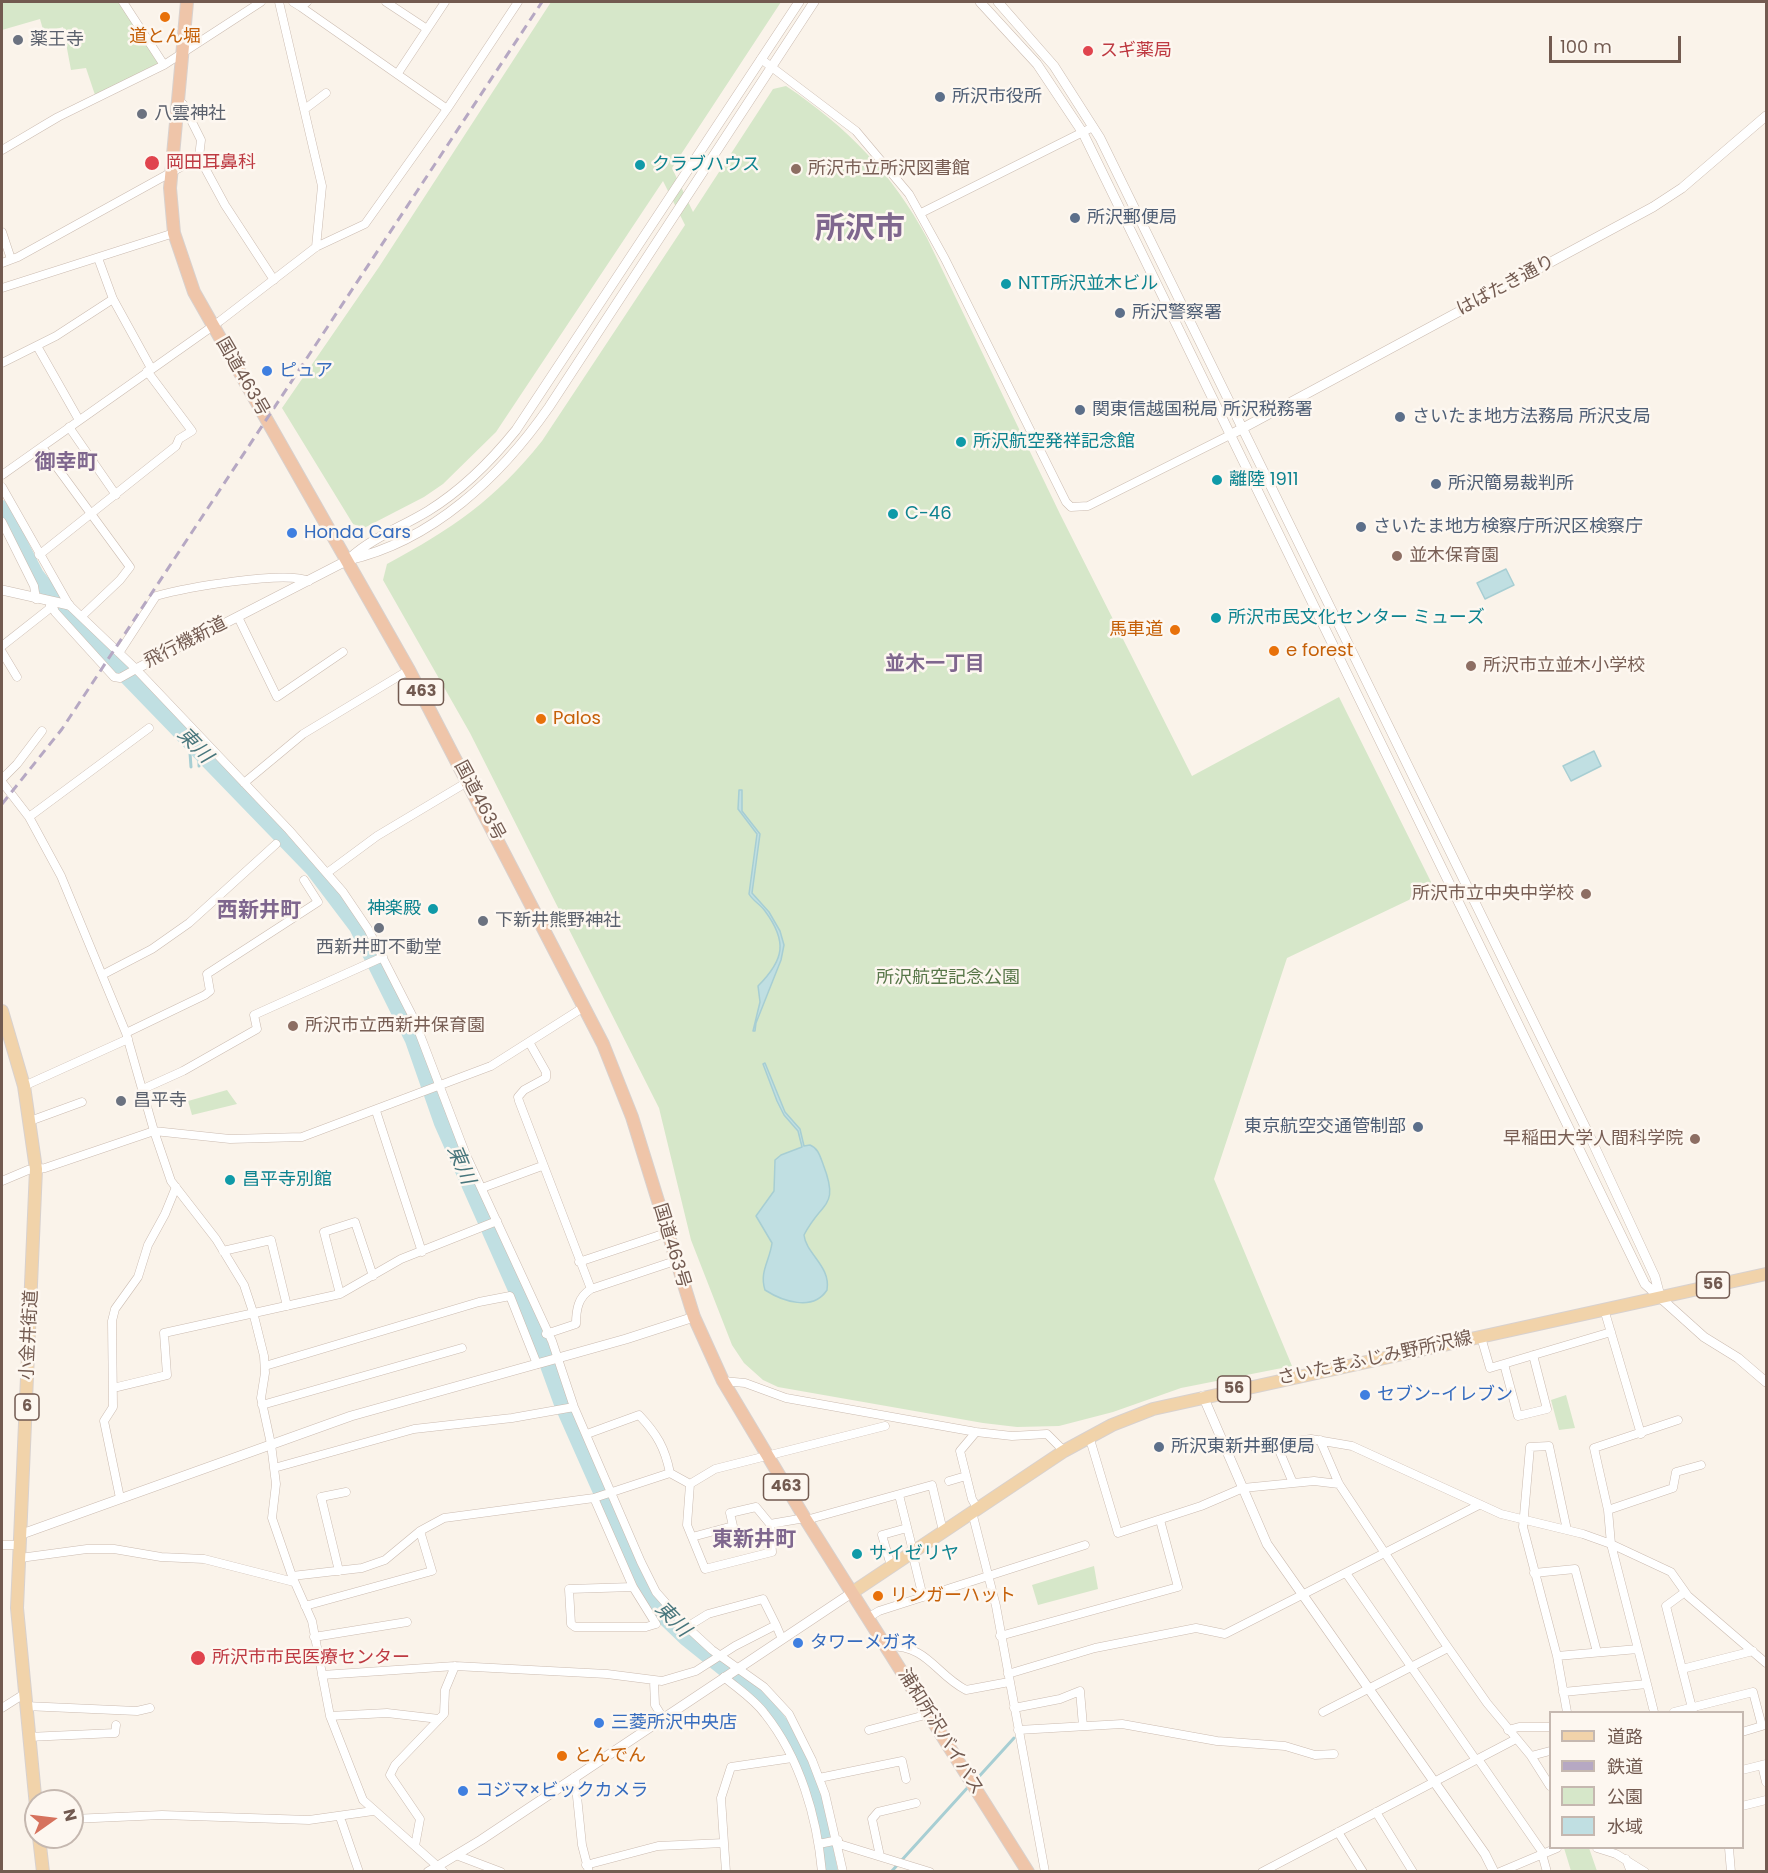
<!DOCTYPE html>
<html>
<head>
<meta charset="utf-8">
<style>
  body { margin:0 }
  #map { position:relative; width:1768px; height:1873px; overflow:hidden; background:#faf3ea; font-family:Poppins,"Noto Sans JP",sans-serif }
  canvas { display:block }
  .frame { position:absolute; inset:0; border:3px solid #725a50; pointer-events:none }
  .legend { position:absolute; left:1549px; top:1711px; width:195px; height:138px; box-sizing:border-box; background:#fdf7f0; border:2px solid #c5b8b0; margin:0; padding:8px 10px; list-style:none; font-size:18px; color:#725a50 }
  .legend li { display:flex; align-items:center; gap:12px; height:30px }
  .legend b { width:30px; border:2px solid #c5b8b0 }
  .north { position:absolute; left:24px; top:1789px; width:60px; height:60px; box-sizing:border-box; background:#fdf7f0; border:2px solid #c5b8b0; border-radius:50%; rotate:76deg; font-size:16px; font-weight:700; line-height:24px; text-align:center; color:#725a50 }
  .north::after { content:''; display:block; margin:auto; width:21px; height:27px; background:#d6725d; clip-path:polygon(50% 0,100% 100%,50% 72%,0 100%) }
  .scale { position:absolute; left:1549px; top:36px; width:132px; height:27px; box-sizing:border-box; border:3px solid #725a50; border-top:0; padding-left:8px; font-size:18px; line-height:21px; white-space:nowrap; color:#725a50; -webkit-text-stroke:4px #fdf7f0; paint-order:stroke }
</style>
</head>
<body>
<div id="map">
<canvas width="1768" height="1873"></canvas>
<div class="frame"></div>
<ul class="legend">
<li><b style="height:8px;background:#f1d3aa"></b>道路</li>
<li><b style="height:8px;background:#b6a8c3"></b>鉄道</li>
<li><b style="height:16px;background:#d6e7c9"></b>公園</li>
<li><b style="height:16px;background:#c0dfe2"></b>水域</li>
</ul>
<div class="north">N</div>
<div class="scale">100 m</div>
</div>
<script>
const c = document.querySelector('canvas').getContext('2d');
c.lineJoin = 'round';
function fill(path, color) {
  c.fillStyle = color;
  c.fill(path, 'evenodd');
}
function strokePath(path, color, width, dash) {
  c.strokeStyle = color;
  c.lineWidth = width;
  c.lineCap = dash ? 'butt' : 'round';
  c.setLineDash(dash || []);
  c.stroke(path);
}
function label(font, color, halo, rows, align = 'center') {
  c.font = font + ' Poppins,"Noto Sans JP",sans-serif';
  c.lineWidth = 5;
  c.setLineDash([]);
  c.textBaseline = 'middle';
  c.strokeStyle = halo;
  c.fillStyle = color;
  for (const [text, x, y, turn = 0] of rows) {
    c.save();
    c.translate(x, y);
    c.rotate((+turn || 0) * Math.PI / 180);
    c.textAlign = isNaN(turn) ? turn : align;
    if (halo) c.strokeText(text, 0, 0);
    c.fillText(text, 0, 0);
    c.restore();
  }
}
const green = new Path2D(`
  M2,2H120L159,63L95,95L86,68L71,70L63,27L44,33L40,19L2,30Z
  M551,2H781L672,168L693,212L773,89L786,86C846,126 893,174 927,238L1060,514L1192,776L1339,697L1434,888L1287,958L1214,1179L1292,1366L1181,1388L1113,1412L1059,1426L1017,1427L983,1423L778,1387L763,1380L744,1363L732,1345L691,1240L659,1108L470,733L383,580L387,564C452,529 495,500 542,441L685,225L663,181L496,432L443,484L424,497L364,528L353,524L282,408L379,267Z
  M227,1090L237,1104L192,1115L188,1101Z
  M1566,1395L1575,1428L1559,1430L1551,1400Z
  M1094,1566L1098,1589L1038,1605L1032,1585Z
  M1564,1848H1589L1597,1871H1571Z`);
const water = new Path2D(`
  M1506,569L1514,585L1485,599L1477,583Z
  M1594,751L1601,766L1571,781L1563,766Z
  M739,790H742V811L760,834L752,893L769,912L780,931L784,945L781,960L756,1023L755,1031H753L760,1002L758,986C784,960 788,942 765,911C760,904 753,901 749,894L757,834L738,809Z
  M765,1063L785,1112L800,1129L804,1146L810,1145C818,1148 820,1156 823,1164C840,1208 822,1200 804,1235C806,1254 831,1266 827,1290C813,1312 782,1301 765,1290C759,1272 770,1260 772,1243L756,1216L774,1191L775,1160L781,1155L802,1147L798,1131L784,1115L777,1101L763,1064Z`);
const stream = new Path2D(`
  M189,739L191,767
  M199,749V766
  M974,1782L1014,1738
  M891,1872L969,1786`);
const river = new Path2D(`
  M2,508L36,575L70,618L313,869L357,927L413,1040L442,1123L541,1346L562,1404L637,1573L659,1612L686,1638L762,1699L787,1733L814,1792L830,1872`);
const minor = new Path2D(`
  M123,2L164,65
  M279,2L322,186L316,247
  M293,2L301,7L307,2
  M386,2L427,29
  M301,7L447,109
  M761,59L856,131L909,194L945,259L1066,502L1071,507L1088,506L1230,435
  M398,73L445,2
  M177,103L183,104L201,140L199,157L225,205L274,280
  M305,109L326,93
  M2,150L58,117L164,65L261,2
  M921,213L1093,127
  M2,232L11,259
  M98,258L113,299L151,368
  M2,263L18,257L199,157
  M2,288L174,233
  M37,346L79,420
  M2,363L56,336L113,299
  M69,427L116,495
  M42,447L130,567L120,580L83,615
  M2,475L220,321L316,247L365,224L447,109L518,2
  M2,487L69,605L136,669L289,830L343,892L368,929L414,1019L466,1155L552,1341L574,1407L641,1562L656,1592L687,1627L712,1650L764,1687L789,1714L812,1760L825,1794L843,1872
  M2,522L34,586L36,599
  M39,555L176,446L179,439L192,431L147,371
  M51,602L55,612L114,677L120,678L136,669
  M238,617L277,697L343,652
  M2,646L49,609L51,602
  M2,652L17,677
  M119,653L156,596C184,588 285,570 309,581
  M2,779L17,764L42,731
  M2,782L29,817L61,876L126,1033L154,1131L171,1181L216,1239L244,1285L253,1312L264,1356L265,1373L261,1398L271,1444L276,1484L272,1518L292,1576L312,1621L330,1716L363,1800L444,1872
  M244,783L303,734L409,670
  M29,817L149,728
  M327,873L377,836L469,781
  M102,975L152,949L189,923L276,844
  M126,1033L205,995L210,991L207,974L318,902L304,880
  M529,1042L546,1072V1078L524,1090L518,1097L519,1101L591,1289
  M24,1086L128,1039
  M143,1089L183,1071L257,1029L254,1015L383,957
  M376,1111L422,1252
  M30,1121L82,1102
  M2,1181L28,1170L45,1168L154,1131L230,1139L302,1137L491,1066L584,1007
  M482,1188L542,1166
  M223,1251L271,1240L287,1306
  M579,1262L666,1233
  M340,1294L324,1232L355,1222L373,1276
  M1604,1309L1641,1434
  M546,1334L576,1324C576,1310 578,1297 591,1289L675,1261
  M1481,1337L1490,1368L1611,1332
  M1504,1364L1518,1416L1547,1409L1533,1355
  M265,1366L479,1302L510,1296L537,1364
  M723,1381L745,1383L786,1398L976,1432L1012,1436L1047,1434L1064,1451
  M113,1388L167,1375L164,1333L340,1294L401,1259L497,1221
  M262,1405L462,1348
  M976,1432L960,1451L972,1499L977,1508
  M587,1434L639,1415C657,1434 665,1448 670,1473
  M1089,1436L1118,1533L1201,1506L1243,1488L1314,1481L1339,1484
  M1320,1440L1339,1484L1440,1636L1487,1703L1531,1756L1550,1786
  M1276,1443L1293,1483
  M1227,1449L1311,1439L1352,1446L1501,1514L1583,1534L1611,1544L1671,1572L1688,1596L1766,1663
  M274,1468L414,1429L512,1418L574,1407
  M949,1481L966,1476
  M690,1484L687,1525L705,1569L772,1552L770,1524L805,1518
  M899,1495L913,1551
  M120,1498L104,1421L113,1407L112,1321L115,1309L138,1277L148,1245L165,1214L176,1187
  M594,1498L633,1587L656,1624L646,1627H575L571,1624L569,1589L633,1587
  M1608,1510L1673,1488L1676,1472L1701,1465
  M972,1512L996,1606L1045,1872
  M806,1520L932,1485L943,1531
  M692,1537L733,1526L730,1513L756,1507L770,1524
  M2,1545H21
  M912,1552L923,1597
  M20,1558L87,1549H114L161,1557L204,1559L294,1582
  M891,1566L882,1535L907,1528
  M339,1571L321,1497L346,1492
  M1346,1573L1476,1760
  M1534,1573L1575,1569L1597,1652
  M292,1576L362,1568L385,1560L420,1531L444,1518L594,1498L670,1473L690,1484L715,1469L885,1426
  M1685,1592L1666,1606L1693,1712
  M305,1606L432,1571L420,1531
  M869,1617L879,1611L1085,1545
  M687,1627L708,1614L763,1599L776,1625
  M1000,1636L1178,1587L1160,1520
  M314,1637L407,1622
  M887,1646C928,1645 935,1674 966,1690L1009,1682
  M1557,1656L1638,1649
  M1682,1669L1753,1651
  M1008,1674L1095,1648L1196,1628L1225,1634L1479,1505
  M322,1675L455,1666L607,1674L662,1681L696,1671L735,1646L776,1625L782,1639
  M724,1677C738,1689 754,1699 765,1714C800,1758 817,1817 822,1872
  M654,1681L655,1705L663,1718
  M1647,1684L1654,1712
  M1563,1692L1647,1684L1611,1544L1608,1510L1594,1448L1678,1420
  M25,1706L137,1711L150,1708
  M2,1708L24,1694
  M1014,1708L1060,1699L1080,1691L1083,1726
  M1323,1712L1448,1648
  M1567,1712L1557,1656L1523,1527L1530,1447L1549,1446L1567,1530
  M1674,1712L1753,1692L1762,1726L1742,1732
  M330,1716L387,1713L439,1719
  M869,1730L929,1714
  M1018,1730L1122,1724L1217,1741L1285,1746L1315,1755L1334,1754
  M1508,1730L1519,1727H1550
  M28,1737L115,1733L116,1725
  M1531,1756L1550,1751
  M1478,1759L1543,1853
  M1762,1765L1766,1782
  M1742,1770L1766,1764
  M575,1777L582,1845L589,1872
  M819,1778L902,1761L906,1779
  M1742,1806L1766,1800
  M1376,1812L1413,1872
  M340,1817L359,1872
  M72,1819L162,1815L309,1820L373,1811
  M1338,1832L1363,1872
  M724,1843L721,1798L731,1767L792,1758
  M819,1844L838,1840
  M839,1844L930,1872
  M415,1846L420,1819L390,1775L395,1765L444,1714L445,1690L455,1666
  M1597,1848L1616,1854L1645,1872
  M1729,1848L1731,1872
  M1542,1854L1547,1872
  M456,1855L501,1872
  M880,1856L872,1819L878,1812L916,1803
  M1626,1859L1631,1872
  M586,1865L658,1846L724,1843L726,1872
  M1262,1872L1516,1739
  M1500,1872L1557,1848`);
const tertiary = new Path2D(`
  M980,2L1037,64L1083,133L1645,1284L1704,1337L1738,1358L1766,1382
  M998,2L1054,66L1100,138L1592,1141L1655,1277L1660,1296
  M1230,435L1653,207L1682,188L1766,116
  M350,558C373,537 402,527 428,511C462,490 491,461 516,430L799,2
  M2,590L69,605
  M136,669L348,560C433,541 501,476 549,407L814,2
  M1203,1396L1267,1544L1485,1854L1494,1872
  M22,1534L351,1416L626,1339L694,1317
  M428,1872L481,1840L853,1592`);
const primary = new Path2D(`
  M2,1011L24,1086L36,1169L17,1608L36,1806
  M853,1592L1064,1451L1112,1425L1153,1409L1766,1274
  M39,1837L43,1872`);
const trunk = new Path2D(`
  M187,2L170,188L174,233L194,292L409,670L603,1044L632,1117L694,1317L723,1381L806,1520L1028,1872`);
const rail = new Path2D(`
  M2,804L62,729L542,2`);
const markers = [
  [165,17,6,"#e8710a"],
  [18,40,6,"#6b7280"],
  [1088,51,6,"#e0444e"],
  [940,97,6,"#5c6f8a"],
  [142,114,6,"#6b7280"],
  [152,163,8,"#e0444e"],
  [640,165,6,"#0f9aa8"],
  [796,169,6,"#8d6e63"],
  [1075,218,6,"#5c6f8a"],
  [1006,284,6,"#0f9aa8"],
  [1120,313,6,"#5c6f8a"],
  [267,371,6,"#3f7fe0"],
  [1080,410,6,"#5c6f8a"],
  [1400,417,6,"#5c6f8a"],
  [961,442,6,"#0f9aa8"],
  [1217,480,6,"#0f9aa8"],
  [1436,484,6,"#5c6f8a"],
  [893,514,6,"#0f9aa8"],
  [1361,527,6,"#5c6f8a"],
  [292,533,6,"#3f7fe0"],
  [1397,556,6,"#8d6e63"],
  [1216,618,6,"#0f9aa8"],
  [1175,630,6,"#e8710a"],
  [1274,651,6,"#e8710a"],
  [1471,666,6,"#8d6e63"],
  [541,719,6,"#e8710a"],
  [1586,894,6,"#8d6e63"],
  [433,909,6,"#0f9aa8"],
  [483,921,6,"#6b7280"],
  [379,928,6,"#6b7280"],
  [293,1026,6,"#8d6e63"],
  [121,1101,6,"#6b7280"],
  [1418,1127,6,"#5c6f8a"],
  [1695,1139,6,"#8d6e63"],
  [230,1180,6,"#0f9aa8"],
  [1365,1395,6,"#3f7fe0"],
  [1159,1447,6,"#5c6f8a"],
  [857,1554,6,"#0f9aa8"],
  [878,1596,6,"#e8710a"],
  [798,1643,6,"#3f7fe0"],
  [198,1658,8,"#e0444e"],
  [599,1723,6,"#3f7fe0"],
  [562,1756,6,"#e8710a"],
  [463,1791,6,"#3f7fe0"]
];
const shields = [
  [421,692,45],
  [1713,1285,33],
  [1234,1389,33],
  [27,1407,24],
  [786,1487,45]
];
const shieldNames = [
  ["463",421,692],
  ["56",1713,1285],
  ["56",1234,1389],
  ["6",27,1407],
  ["463",786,1487]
];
const foodNames = [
  ["道とん堀",165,37,"center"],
  ["馬車道",1163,630,"right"],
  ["e forest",1286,651],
  ["Palos",553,719],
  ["リンガーハット",890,1596],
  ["とんでん",574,1756]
];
const worshipNames = [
  ["薬王寺",30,40],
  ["八雲神社",154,114],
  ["下新井熊野神社",495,921],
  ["西新井町不動堂",379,948,"center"],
  ["昌平寺",133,1101]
];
const healthNames = [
  ["スギ薬局",1100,51],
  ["岡田耳鼻科",166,163],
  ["所沢市市民医療センター",212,1658]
];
const serviceNames = [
  ["所沢市役所",952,97],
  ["所沢郵便局",1087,218],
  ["所沢警察署",1132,313],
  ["関東信越国税局 所沢税務署",1092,410],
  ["さいたま地方法務局 所沢支局",1412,417],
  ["所沢簡易裁判所",1448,484],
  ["さいたま地方検察庁所沢区検察庁",1373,527],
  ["東京航空交通管制部",1406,1127,"right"],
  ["所沢東新井郵便局",1171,1447]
];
const cultureNames = [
  ["クラブハウス",652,165],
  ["NTT所沢並木ビル",1018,284],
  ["所沢航空発祥記念館",973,442],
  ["離陸 1911",1229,480],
  ["C-46",905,514],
  ["所沢市民文化センター ミューズ",1228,618],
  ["神楽殿",421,909,"right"],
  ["昌平寺別館",242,1180],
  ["サイゼリヤ",869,1554]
];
const educationNames = [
  ["所沢市立所沢図書館",808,169],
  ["並木保育園",1409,556],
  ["所沢市立並木小学校",1483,666],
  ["所沢市立中央中学校",1574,894,"right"],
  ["所沢市立西新井保育園",305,1026],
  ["早稲田大学人間科学院",1683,1139,"right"]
];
const streetNames = [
  ["はばたき通り",1506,286,-28],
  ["国道463号",242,377,60],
  ["飛行機新道",186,643,-27],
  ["国道463号",479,801,62],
  ["国道463号",671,1246,73],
  ["小金井街道",30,1335,-87],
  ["さいたまふじみ野所沢線",1375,1359,-12],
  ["浦和所沢バイパス",940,1732,58]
];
const shopNames = [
  ["ピュア",279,371],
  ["Honda Cars",304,533],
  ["セブン-イレブン",1377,1395],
  ["タワーメガネ",810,1643],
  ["三菱所沢中央店",611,1723],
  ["コジマ×ビックカメラ",475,1791]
];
const parkNames = [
  ["所沢航空記念公園",948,978]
];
const neighbourhoodNames = [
  ["並木一丁目",935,665]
];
const waterNames = [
  ["東川",194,746,46],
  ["東川",460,1165,67],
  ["東川",672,1620,45]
];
const quarterNames = [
  ["御幸町",66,464],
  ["西新井町",259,912],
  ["東新井町",754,1541]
];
const townNames = [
  ["所沢市",860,230]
];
fill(green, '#d6e7c9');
fill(water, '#c0dfe2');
strokePath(water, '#a7ced3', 1.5);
strokePath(stream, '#a7ced3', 3);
strokePath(river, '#c0dfe2', 16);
strokePath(minor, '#cbbbb0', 9);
strokePath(tertiary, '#cbbbb0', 10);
strokePath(primary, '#d8d1ce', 14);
strokePath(trunk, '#d8d1ce', 14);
strokePath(minor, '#fff', 8);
strokePath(tertiary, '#fff', 9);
strokePath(primary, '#f1d3aa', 12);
strokePath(trunk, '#efc5a9', 12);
strokePath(rail, '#b6a8c3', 3, [9, 6]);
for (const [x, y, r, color] of markers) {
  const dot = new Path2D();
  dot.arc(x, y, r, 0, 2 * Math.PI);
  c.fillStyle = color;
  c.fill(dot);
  strokePath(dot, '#fdf7f0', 2);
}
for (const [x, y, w] of shields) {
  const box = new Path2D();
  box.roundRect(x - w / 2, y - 13, w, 26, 4.5);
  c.fillStyle = '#fdf7f0';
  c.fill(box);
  strokePath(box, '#725a50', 1.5);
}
label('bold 16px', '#725a50', null, shieldNames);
label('18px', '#c56008', '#fdf7f0', foodNames, 'left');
label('18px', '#5b616d', '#fdf7f0', worshipNames, 'left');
label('18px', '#be3a42', '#fdf7f0', healthNames, 'left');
label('18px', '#4e5e75', '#fdf7f0', serviceNames, 'left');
label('18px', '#0d838f', '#fdf7f0', cultureNames, 'left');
label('18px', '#785e54', '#fdf7f0', educationNames, 'left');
label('18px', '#725a50', '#fdf7f0', streetNames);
label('18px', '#366cbe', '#fdf7f0', shopNames, 'left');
label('18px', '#587749', '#fdf7f0', parkNames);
label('bold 20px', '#7f678e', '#fdf7f0', neighbourhoodNames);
label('italic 20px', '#48767c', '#fdf7f0', waterNames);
label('bold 21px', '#7f678e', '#fdf7f0', quarterNames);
label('bold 30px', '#7f678e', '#fdf7f0', townNames);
</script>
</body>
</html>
